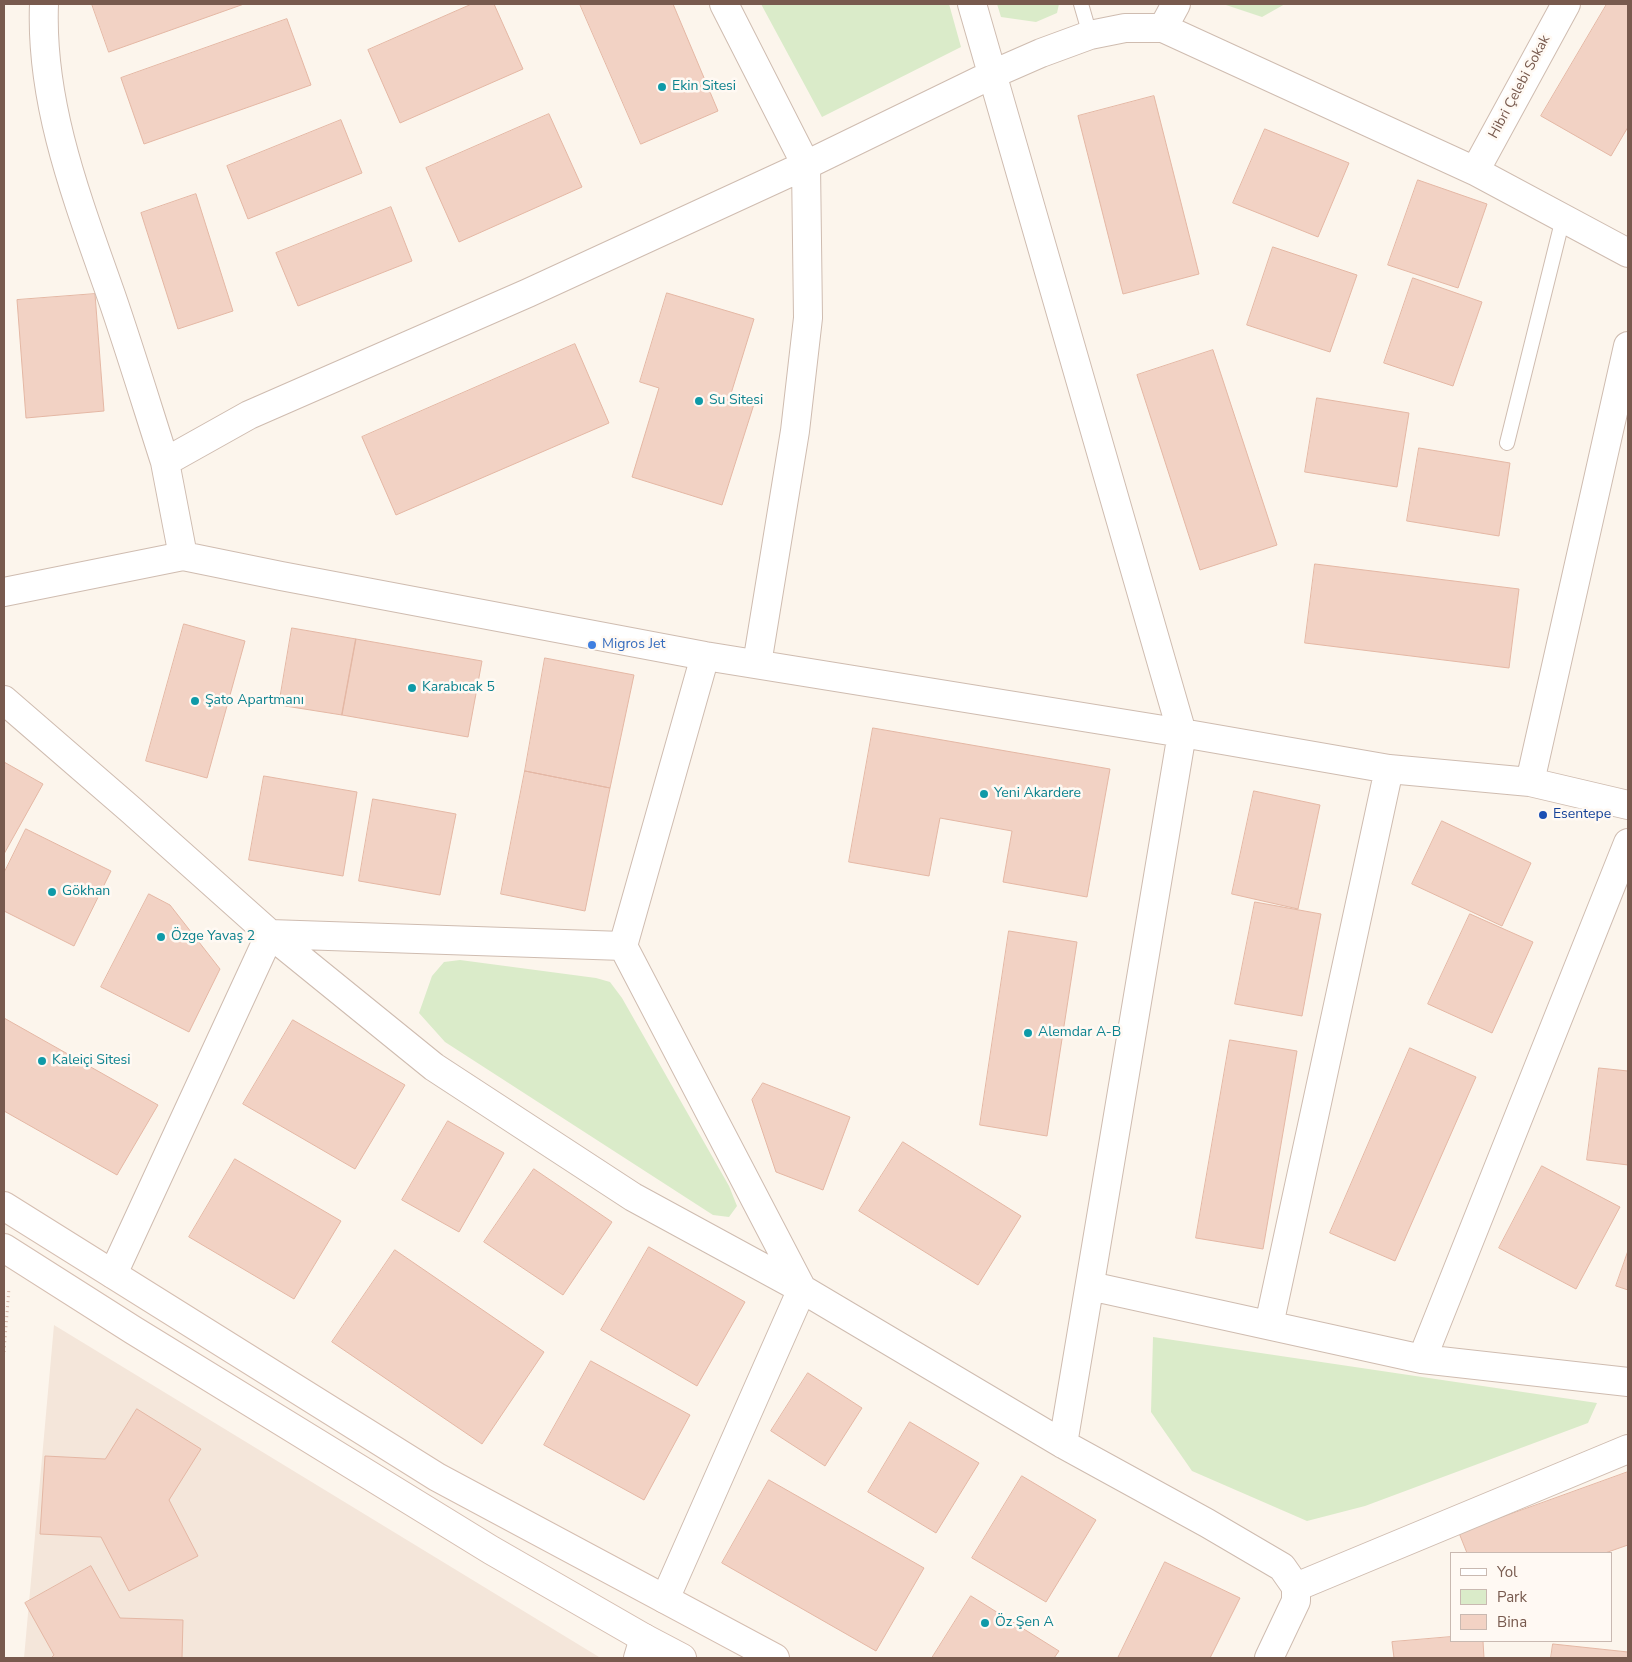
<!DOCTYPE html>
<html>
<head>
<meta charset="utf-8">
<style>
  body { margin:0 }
  #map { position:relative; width:1632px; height:1662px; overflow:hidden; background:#fcf5ec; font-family:"Nunito Sans",sans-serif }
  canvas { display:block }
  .frame { position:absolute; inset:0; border:5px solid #785a4e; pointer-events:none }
  .legend { position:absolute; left:1450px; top:1552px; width:162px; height:90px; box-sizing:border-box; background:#fff9f3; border:1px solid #c9b9b1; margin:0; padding:6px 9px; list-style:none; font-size:15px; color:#785a4e }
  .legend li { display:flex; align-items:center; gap:10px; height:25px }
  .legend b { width:25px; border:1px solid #c9b9b1 }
</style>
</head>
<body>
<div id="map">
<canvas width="1632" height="1662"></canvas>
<div class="frame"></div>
<ul class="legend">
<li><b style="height:6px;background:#fff"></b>Yol</li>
<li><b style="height:14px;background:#daebc9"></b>Park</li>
<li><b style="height:14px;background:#f2d2c4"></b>Bina</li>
</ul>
</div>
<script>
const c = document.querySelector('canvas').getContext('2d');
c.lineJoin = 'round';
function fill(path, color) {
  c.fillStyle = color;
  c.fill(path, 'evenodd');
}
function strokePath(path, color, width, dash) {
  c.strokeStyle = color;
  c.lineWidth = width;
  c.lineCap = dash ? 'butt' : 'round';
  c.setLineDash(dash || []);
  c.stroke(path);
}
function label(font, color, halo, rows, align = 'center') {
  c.font = font + ' "Nunito Sans",sans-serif';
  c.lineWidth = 5;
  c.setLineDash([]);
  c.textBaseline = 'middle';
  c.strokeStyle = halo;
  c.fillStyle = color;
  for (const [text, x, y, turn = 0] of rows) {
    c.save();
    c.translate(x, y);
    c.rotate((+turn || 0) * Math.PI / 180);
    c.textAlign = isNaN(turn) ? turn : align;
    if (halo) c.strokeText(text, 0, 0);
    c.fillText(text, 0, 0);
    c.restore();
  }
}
const residential = new Path2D(`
  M54,1325L599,1657V1658H24Z`);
const green = new Path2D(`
  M761,4H949L961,47L822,117Z
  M997,4H1059L1057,13L1036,22L1001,17Z
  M1223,4H1285L1262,17Z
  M460,960L596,978L610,982L622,998L729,1186L737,1206L729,1217L713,1215L445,1042L419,1013L432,976L444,962Z
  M1153,1337L1597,1403L1588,1423L1365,1506L1307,1521L1192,1471L1151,1412Z`);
const building = new Path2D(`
  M92,4H244L109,52Z
  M472,4H494L523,69L400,123L368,50Z
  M580,4H673L718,111L641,144Z
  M1607,4H1628V127L1611,156L1541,116Z
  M287,19L311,85L144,144L121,78Z
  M1154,96L1199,274L1123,294L1078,116Z
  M549,114L582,187L459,242L426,168Z
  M341,120L362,173L248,219L227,166Z
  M1265,129L1349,163L1318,237L1233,203Z
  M1418,180L1487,204L1458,288L1388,265Z
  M196,194L233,311L178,329L141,213Z
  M391,207L412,261L298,306L276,253Z
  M1273,247L1357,275L1330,352L1247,325Z
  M1413,278L1482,302L1453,386L1384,363Z
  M667,293L754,319L730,397L754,404L722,505L632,477L659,388L640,382Z
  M95,294L104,411L26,418L17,300Z
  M575,344L609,423L396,515L362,437Z
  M1213,350L1277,545L1200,570L1137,375Z
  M1317,398L1409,413L1397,487L1305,472Z
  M1419,448L1510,463L1499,536L1407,521Z
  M1315,564L1519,589L1509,668L1305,643Z
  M184,624L245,641L207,778L146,761Z
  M292,628L356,639L342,715L279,705Z
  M356,639L482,661L468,737L342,715Z
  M545,658L634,675L610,788L525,771Z
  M873,728L1110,769L1087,897L1003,882L1012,831L940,818L929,876L849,862Z
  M4,762L43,784L4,854Z
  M525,771L610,788L585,911L501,894Z
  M264,776L357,792L343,876L249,860Z
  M1254,791L1320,805L1298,909L1232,894Z
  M373,799L456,814L440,895L359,881Z
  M1442,821L1531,863L1502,926L1412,884Z
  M26,829L111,871L74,946L4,911V873Z
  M149,894L170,905L220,969L189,1032L101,987Z
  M1255,902L1321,914L1302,1016L1235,1004Z
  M1470,914L1533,942L1492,1033L1428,1004Z
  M1009,931L1077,942L1047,1136L980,1125Z
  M4,1018L158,1105L117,1175L4,1111Z
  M293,1020L405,1085L355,1169L243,1104Z
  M1230,1040L1297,1051L1263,1249L1196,1238Z
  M1410,1048L1476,1077L1395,1261L1330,1233Z
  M1599,1068L1628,1071V1165L1587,1160Z
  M763,1083L850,1117L823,1190L776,1172L752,1100Z
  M448,1121L504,1153L459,1232L402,1200Z
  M903,1142L1021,1216L978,1285L859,1211Z
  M235,1159L341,1221L294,1299L189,1237Z
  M1542,1166L1620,1207L1576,1289L1499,1248Z
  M534,1169L612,1222L563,1295L484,1242Z
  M649,1247L745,1302L697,1386L601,1330Z
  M395,1250L544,1352L482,1444L332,1342Z
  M1628,1251V1290L1616,1286Z
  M591,1361L690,1415L644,1500L544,1445Z
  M808,1373L862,1408L825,1466L771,1431Z
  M137,1409L201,1449L169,1500L198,1556L129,1591L101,1537L40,1534L45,1456L105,1459Z
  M910,1422L979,1463L936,1533L868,1492Z
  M1628,1472V1545L1605,1553H1467L1459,1533Z
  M1022,1476L1096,1520L1046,1602L972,1558Z
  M769,1480L924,1568L876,1651L722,1563Z
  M1165,1562L1240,1598L1210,1658H1118Z
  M91,1566L120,1618L183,1620L182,1658H51L54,1655L25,1603Z
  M971,1596L1059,1651L1054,1658H932Z
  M1451,1637V1641H1483L1484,1658H1394L1392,1642Z
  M1553,1644L1628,1652V1658H1551Z`);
const path = new Path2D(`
  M4,1352L9,1288`);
const lane = new Path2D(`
  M1081,4L1090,35
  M1507,443L1563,218`);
const street = new Path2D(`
  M44,4C40,105 78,201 111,295C130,350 147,406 165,462
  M724,4L806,165L808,318L795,431L757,664
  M972,4L1182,733L1063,1444
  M1163,28L1176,4
  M1475,171L1566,4
  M183,556L165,462L249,415L528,293L806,165L993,74L1041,53L1090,35L1125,28H1163L1475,171L1628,253
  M4,592L183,556L281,576L705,656L1182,733L1389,769L1530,782L1628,805
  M4,700L131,810L270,934L434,1067L633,1197L802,1289L1063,1444L1207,1523L1282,1567L1296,1587V1601L1269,1658
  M1530,782L1628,346
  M113,1274L270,934L623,946
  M1090,1286L1422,1359L1628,1382
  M1269,1325L1389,769
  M1422,1359L1628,843
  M1296,1587L1628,1449
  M665,1599L802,1289L623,946L705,656
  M638,1658L644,1638`);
const secondary = new Path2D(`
  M4,1206L437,1477L775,1658
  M4,1248L133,1330L491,1550L644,1638L682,1658`);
const markers = [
  [662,87,5,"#0f9aa8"],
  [699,401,5,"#0f9aa8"],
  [592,645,5,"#3f7fe0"],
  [412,688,5,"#0f9aa8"],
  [195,701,5,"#0f9aa8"],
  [984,794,5,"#0f9aa8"],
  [1543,815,5,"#1a4fb4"],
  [52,892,5,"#0f9aa8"],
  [161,937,5,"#0f9aa8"],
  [1028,1033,5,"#0f9aa8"],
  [42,1061,5,"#0f9aa8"],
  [985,1623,5,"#0f9aa8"]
];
const cultureNames = [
  ["Ekin Sitesi",672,87],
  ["Su Sitesi",709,401],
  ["Karabıcak 5",422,688],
  ["Şato Apartmanı",205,701],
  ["Yeni Akardere",994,794],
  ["Gökhan",62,892],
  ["Özge Yavaş 2",171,937],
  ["Alemdar A-B",1038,1033],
  ["Kaleiçi Sitesi",52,1061],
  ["Öz Şen A",995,1623]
];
const streetNames = [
  ["Hibri Çelebi Sokak",1520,87,-62]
];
const shopNames = [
  ["Migros Jet",602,645]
];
const transitNames = [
  ["Esentepe",1553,815]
];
fill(residential, '#f4e6da');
fill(green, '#daebc9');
fill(building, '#f2d2c4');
strokePath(building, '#e4b7a4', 1);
strokePath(lane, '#cfbcb0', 16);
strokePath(street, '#cfbcb0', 30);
strokePath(secondary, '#d5beb1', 30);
strokePath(path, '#d7b5a6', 3, [1, 4]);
strokePath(lane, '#fff', 14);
strokePath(street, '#fff', 28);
strokePath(secondary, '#fff', 28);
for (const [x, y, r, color] of markers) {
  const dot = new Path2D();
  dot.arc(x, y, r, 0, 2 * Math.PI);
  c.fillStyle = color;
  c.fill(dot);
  strokePath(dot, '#fff9f3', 2);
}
label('14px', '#0d838f', '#fff9f3', cultureNames, 'left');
label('14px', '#785a4e', '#fff9f3', streetNames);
label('14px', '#366cbe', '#fff9f3', shopNames, 'left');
label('14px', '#164399', '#fff9f3', transitNames, 'left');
</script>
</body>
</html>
